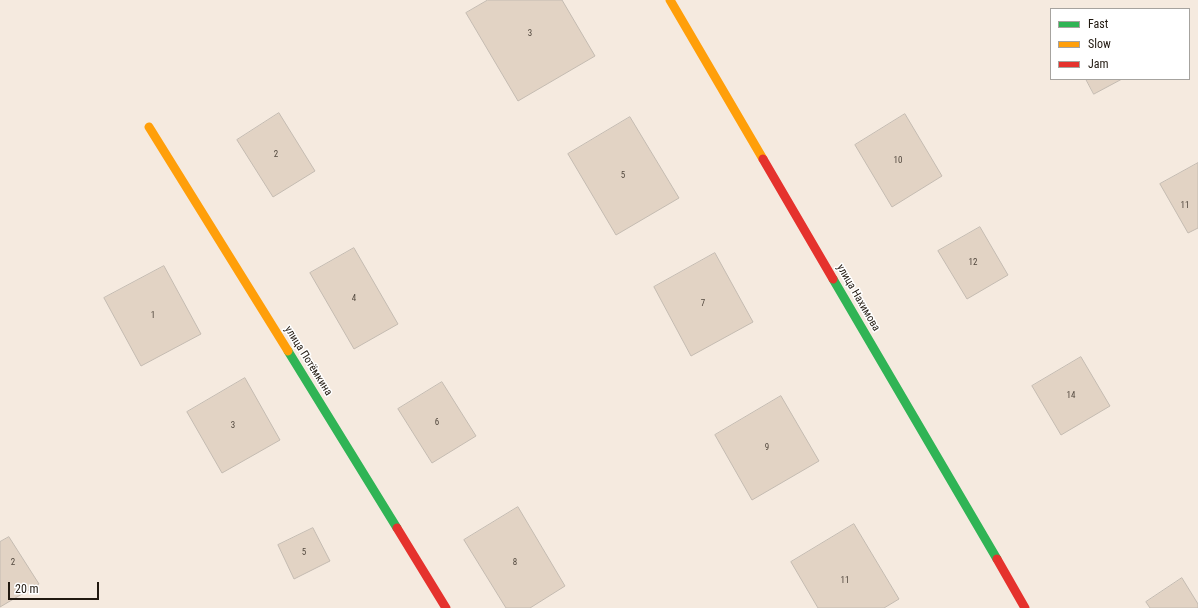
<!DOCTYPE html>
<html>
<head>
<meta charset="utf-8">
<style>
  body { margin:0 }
  #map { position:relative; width:1198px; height:608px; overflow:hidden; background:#f5eadf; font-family:"Roboto Condensed",sans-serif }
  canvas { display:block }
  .legend { position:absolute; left:1050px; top:8px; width:140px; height:72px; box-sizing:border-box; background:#fff; border:1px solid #a6a39f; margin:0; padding:5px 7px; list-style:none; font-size:12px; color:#211910 }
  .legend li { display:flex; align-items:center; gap:8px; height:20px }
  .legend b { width:20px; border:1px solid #a6a39f }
  .scale { position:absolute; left:8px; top:582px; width:91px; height:18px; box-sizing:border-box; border:2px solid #211910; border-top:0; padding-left:5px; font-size:12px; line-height:14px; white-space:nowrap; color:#211910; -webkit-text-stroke:3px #fff; paint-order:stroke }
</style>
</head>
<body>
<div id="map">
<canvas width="1198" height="608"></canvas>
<ul class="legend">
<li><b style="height:5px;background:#30b455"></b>Fast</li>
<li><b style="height:5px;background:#ff9f0a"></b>Slow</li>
<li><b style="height:5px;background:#e5322d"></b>Jam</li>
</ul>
<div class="scale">20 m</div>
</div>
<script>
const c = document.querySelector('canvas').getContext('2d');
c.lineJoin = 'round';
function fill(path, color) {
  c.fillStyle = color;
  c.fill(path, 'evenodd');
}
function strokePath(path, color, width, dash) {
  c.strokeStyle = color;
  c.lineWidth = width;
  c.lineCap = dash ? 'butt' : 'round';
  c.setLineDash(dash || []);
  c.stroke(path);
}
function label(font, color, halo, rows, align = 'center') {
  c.font = font + ' "Roboto Condensed",sans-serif';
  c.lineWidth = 3;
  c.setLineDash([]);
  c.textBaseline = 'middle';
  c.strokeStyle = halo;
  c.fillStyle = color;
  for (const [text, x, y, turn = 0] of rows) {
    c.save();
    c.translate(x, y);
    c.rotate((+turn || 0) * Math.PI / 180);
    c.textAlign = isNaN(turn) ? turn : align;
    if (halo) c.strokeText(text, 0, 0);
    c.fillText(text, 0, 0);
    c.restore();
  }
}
const building = new Path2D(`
  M488,0H562L595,56L518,101L466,13Z
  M1086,79H1122L1094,94Z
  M279,113L315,171L273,197L237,140Z
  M905,114L942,176L892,207L855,145Z
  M630,117L679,198L616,235L568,154Z
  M1198,163V228L1188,233L1160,184Z
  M980,227L1008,275L967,299L938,251Z
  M354,248L398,324L354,349L310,273Z
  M715,253L753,322L691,356L654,287Z
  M164,266L201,334L141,366L104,298Z
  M1081,357L1110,406L1061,435L1032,386Z
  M245,378L280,440L222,473L187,412Z
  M442,382L476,436L432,463L398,409Z
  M781,396L819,461L752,500L715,435Z
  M518,507L565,586L530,608H506L464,540Z
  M854,524L899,599L884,608H818L791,562Z
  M313,528L330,561L294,579L278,545Z
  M9,537L39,584L0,607V542Z
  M1182,578L1198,604V608H1150L1146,602Z`);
const fast = new Path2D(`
  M833,279L997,559
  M288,351L397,528`);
const slow = new Path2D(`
  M670,0L763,159
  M149,127L288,351`);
const jam = new Path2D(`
  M763,159L833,279
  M397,528L446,608
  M997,559L1025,608`);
const numberNames = [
  ["3",530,34],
  ["2",276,155],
  ["10",898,161],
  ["5",623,176],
  ["11",1185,206],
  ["12",973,263],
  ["4",354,299],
  ["7",703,304],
  ["1",153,316],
  ["14",1071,396],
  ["6",437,423],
  ["3",233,426],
  ["9",767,448],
  ["5",304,553],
  ["2",13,563],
  ["8",515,563],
  ["11",845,581]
];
const streetNames = [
  ["улица Нахимова",858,298,60],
  ["улица Потёмкина",308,361,58]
];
fill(building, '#e2d3c4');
strokePath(building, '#c4bbb1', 1);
strokePath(fast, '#30b455', 9);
strokePath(slow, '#ff9f0a', 9);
strokePath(jam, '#e5322d', 9);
label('9px', '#52483e', null, numberNames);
label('11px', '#211910', '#fff', streetNames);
</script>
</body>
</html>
